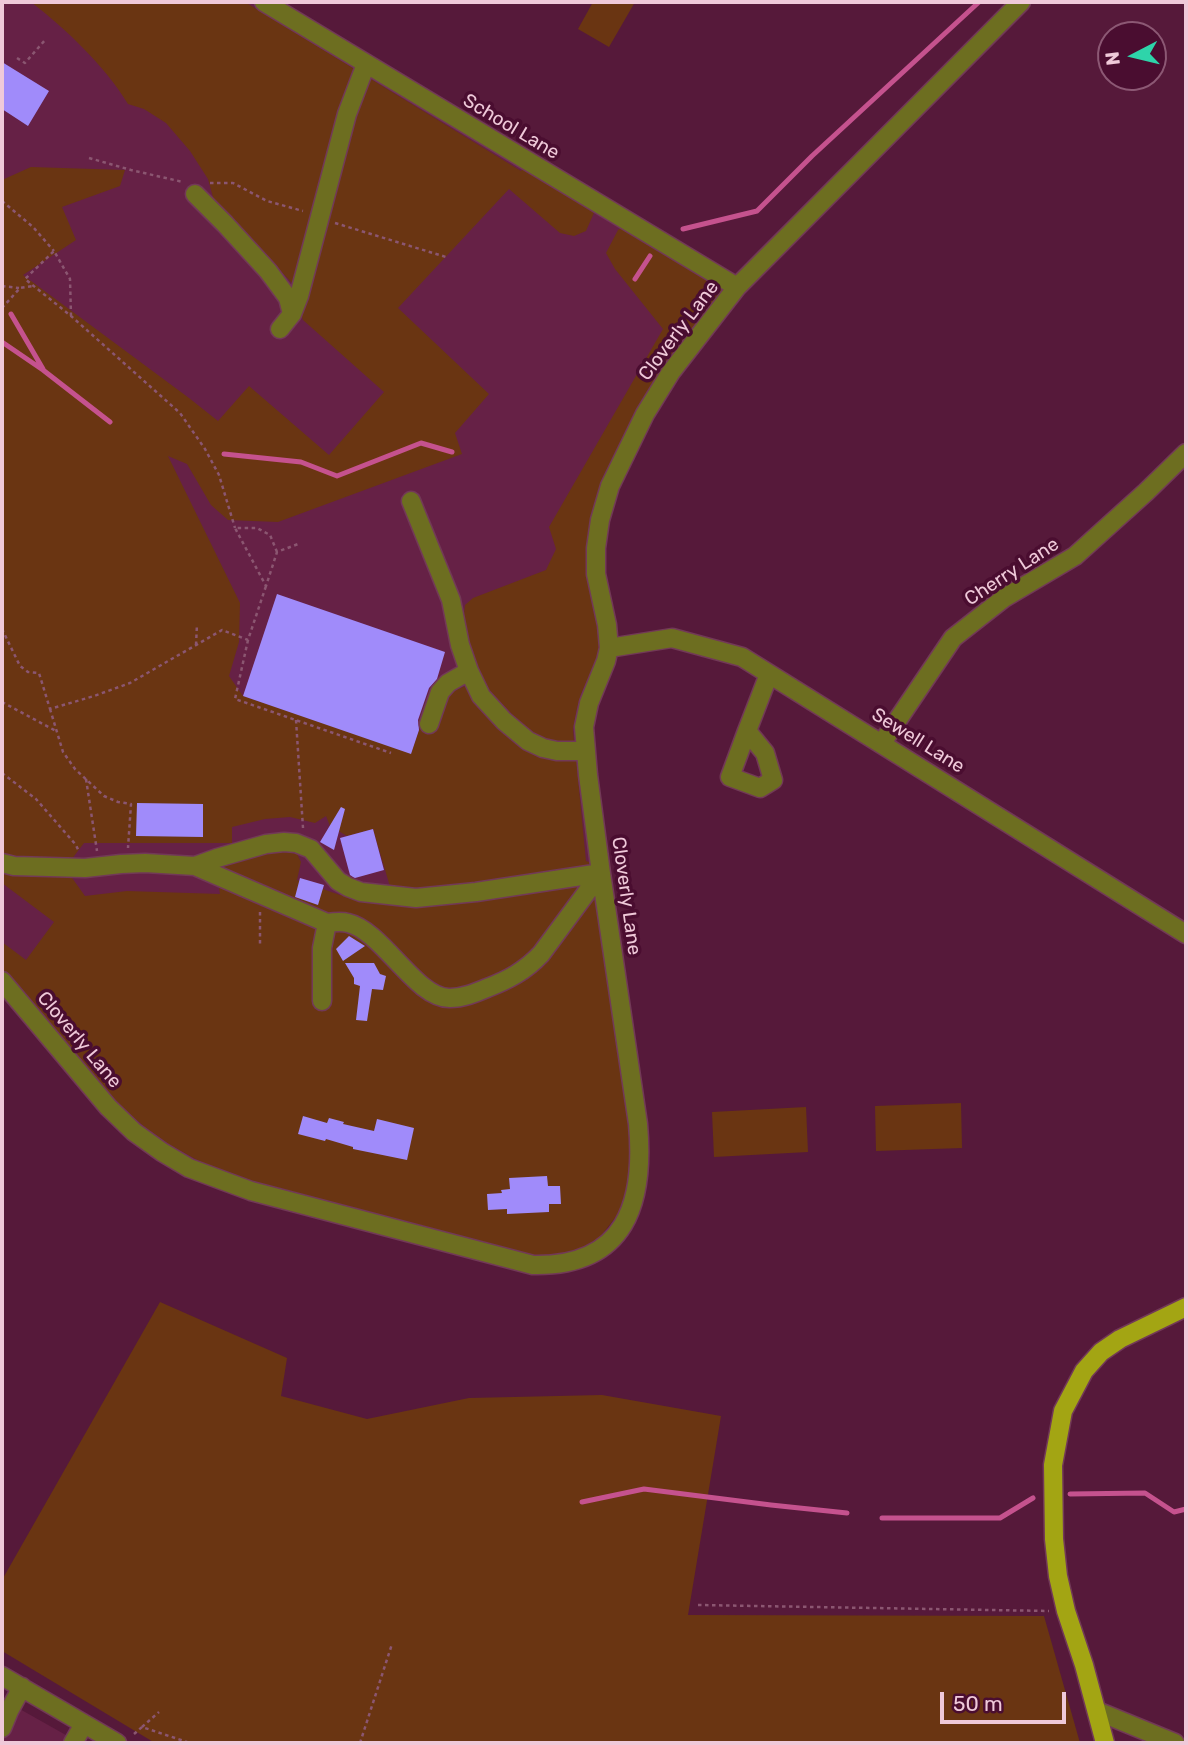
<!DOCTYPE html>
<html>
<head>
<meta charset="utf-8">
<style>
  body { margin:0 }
  #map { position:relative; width:1188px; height:1745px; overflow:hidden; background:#56193a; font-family:Rubik,sans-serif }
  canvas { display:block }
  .frame { position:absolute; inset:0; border:4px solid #efc9d9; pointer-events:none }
  .north { position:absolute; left:1097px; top:21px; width:70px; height:70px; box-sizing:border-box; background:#4a0d30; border:2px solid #8c5874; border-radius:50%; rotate:263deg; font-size:19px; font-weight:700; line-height:28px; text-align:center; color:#efc9d9 }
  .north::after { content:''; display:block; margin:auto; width:24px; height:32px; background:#2ed4aa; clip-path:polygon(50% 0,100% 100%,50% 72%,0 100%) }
  .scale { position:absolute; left:940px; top:1692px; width:126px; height:32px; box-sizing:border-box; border:4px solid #efc9d9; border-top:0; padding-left:9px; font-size:21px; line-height:24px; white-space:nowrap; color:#efc9d9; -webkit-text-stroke:5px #4a0d30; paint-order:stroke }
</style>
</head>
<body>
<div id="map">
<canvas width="1188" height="1745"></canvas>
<div class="frame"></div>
<div class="north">N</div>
<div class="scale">50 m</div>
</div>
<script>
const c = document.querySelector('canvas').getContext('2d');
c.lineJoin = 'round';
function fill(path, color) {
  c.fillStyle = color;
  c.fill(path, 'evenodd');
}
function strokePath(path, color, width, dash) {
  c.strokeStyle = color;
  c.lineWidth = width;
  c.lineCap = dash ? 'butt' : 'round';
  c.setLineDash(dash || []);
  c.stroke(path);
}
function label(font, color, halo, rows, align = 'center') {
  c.font = font + ' Rubik,sans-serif';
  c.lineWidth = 7;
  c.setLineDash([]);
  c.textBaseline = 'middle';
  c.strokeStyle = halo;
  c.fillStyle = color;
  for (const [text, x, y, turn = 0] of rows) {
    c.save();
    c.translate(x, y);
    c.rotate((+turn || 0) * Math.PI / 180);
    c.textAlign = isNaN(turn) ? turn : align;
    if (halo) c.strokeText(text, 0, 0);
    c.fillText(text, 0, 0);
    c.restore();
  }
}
const built = new Path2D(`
  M2,2H264L737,287L671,372L600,520L607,625L589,703L619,998L471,1039L288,1035L280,1199L162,1152L2,981Z
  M2,1699L80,1743H2Z`);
const green = new Path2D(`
  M31,2H245L521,171L526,165L597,206L586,231L574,236L560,233L509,189L398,308L489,394L455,433L462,454L278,522L228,520L211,505L187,464L168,456L240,603L239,642L229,676L243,696L411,753L420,728L432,732C439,708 441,694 466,686L475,697L522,747L548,758H576L586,861L589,862L631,1131L632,1174L623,1208L600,1237L581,1251L555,1257L527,1255L236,1178L197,1160L170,1145L146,1128L115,1102L2,968V942L26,960L54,922L2,883V180L31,167L125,170L120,186L62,207L76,240L23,275L189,398L218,421L249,386L329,455L384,392L303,320L292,283L214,201L208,179L190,151L166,123L144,109L128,104C105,66 66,29 31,2ZM326,816L330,826L347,836L373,829L391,890L340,895L297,880L301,862L297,854C271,848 250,856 225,865L218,882L220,894L127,891L85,896L65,868L84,843H232V827L265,819L290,817L315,823Z
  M593,2H635L609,47L578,29Z
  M626,224L731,290L662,370L604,475L590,531L587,572L591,599L600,639L598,656L581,694L577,708L573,729L574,744L552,743L527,730L486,687L474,663L464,615L465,605L473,598L546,570L556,549L549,527L663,329L615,269L606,253L618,230Z
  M961,1103L962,1148L876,1151L875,1106Z
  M806,1107L808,1152L714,1157L712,1112Z
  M160,1302L287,1358L281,1396L367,1419L469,1398L602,1395L721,1416L688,1615L1044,1616L1080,1743H155L2,1651V1580Z`);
const stream = new Path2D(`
  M683,229L757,211L812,156L979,2
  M635,279L650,256
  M11,314L43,369
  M2,342L43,370L110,422
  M224,454L301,462L337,476L421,443L452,452
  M1070,1494L1145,1493L1174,1512L1186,1509
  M582,1502L644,1489L771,1505L847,1513
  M882,1518H1000L1033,1498`);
const building = new Path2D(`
  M2,62L49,91L28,126L2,109Z
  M277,594L445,652L437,679L429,688L418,720L419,730L411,754L243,696Z
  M137,803L203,804V837L136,836Z
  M341,807L345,809L334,850L320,842Z
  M373,829L384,870L355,878L353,877L350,875L340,838Z
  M300,878L324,885L318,905L295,897Z
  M349,936L365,946L343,961L336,949Z
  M345,963H374L380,974L386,976L383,990L372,989L367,1021L356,1020L360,986L354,984V978Z
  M303,1116L327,1123L329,1118L344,1122L343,1124L374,1131L377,1119L414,1128L407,1160L353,1149V1147L326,1139L325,1141L298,1134Z
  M547,1176L548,1186H560L561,1204H549V1212L507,1214V1209L488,1210L487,1194L502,1193L501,1190L510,1189L509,1178Z`);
const path = new Path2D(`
  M17,58L25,63L45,40
  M89,158L131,170L183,182
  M210,183H233L267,201L303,211
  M2,201L33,227L54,251
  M335,223L446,257
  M2,286L19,288
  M2,308L20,288L33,286
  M71,316L70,279L54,251L25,279L71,316L180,413L205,449L219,475L235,528
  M277,552L270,535L257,528H235L266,586L277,552L298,544
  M2,629L20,666L28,672L39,673L50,709L94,696L130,683L222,630L248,640L266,586
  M248,640L235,699L391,753
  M196,645L197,624
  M2,702L56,731
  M50,709L63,752L75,769L104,796L118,802L131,804L128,848
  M296,720L303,828
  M2,773L36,799L76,845L79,852
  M86,779L97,851
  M260,912V946
  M698,1605L1049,1611
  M142,1727L159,1712
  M134,1734L142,1727L190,1743
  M360,1743L392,1644`);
const minor = new Path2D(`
  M264,2L737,287
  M195,194L225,224L268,271L288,298L292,314
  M280,329L292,314L299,296L347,114L366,64
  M411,501L451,600L460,645L469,671L481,696L504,721L528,741L543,748L557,751H586
  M609,648L672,638L742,657L1186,934
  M429,724L440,692L448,683L469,671
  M747,731L730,777L760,788L773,780L765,753L747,731L769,674
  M882,743L953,638L1004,598L1075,556L1146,492L1186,453
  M2,863L14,866L85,868L121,864L145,863L195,866L217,858L266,844L284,842L296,843L311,849L338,881L348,887L361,892L416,898L476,892L601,873
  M195,866L327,923C334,922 341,921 348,923C383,931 416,999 450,998C463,998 475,993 487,988C508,980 525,971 541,954L601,873
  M2,981L108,1107L134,1132L162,1152L189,1168L251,1191L533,1265C626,1267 645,1203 638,1124L601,873L588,775L584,727L589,703L606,661L609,648L607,625L596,574V548L600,520L610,486L645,414L671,372L737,287L1021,2
  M322,1001V948L327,923
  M2,1676L117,1743
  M1097,1711L1175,1743
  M2,1728L9,1711L22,1687
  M73,1743L84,1724`);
const major = new Path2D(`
  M1105,1743L1084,1665L1066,1611L1058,1576L1054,1539L1053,1465L1063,1411L1084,1371L1101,1352L1120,1339L1186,1307`);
const streetNames = [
  ["School Lane",511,127,31],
  ["Cloverly Lane",679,331,-53],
  ["Cherry Lane",1012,572,-33],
  ["Sewell Lane",918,741,32],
  ["Cloverly Lane",626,896,82],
  ["Cloverly Lane",79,1040,50]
];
fill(built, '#662146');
fill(green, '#6a3512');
strokePath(stream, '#c5528e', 5);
fill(building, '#a08bfa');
strokePath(minor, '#723957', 21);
strokePath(major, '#723957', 21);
strokePath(path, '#8b5671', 2.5, [3.5, 3.5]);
strokePath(minor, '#6d6e20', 18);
strokePath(major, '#a3a513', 18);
label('19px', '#efc9d9', '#4a0d30', streetNames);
</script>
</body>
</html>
